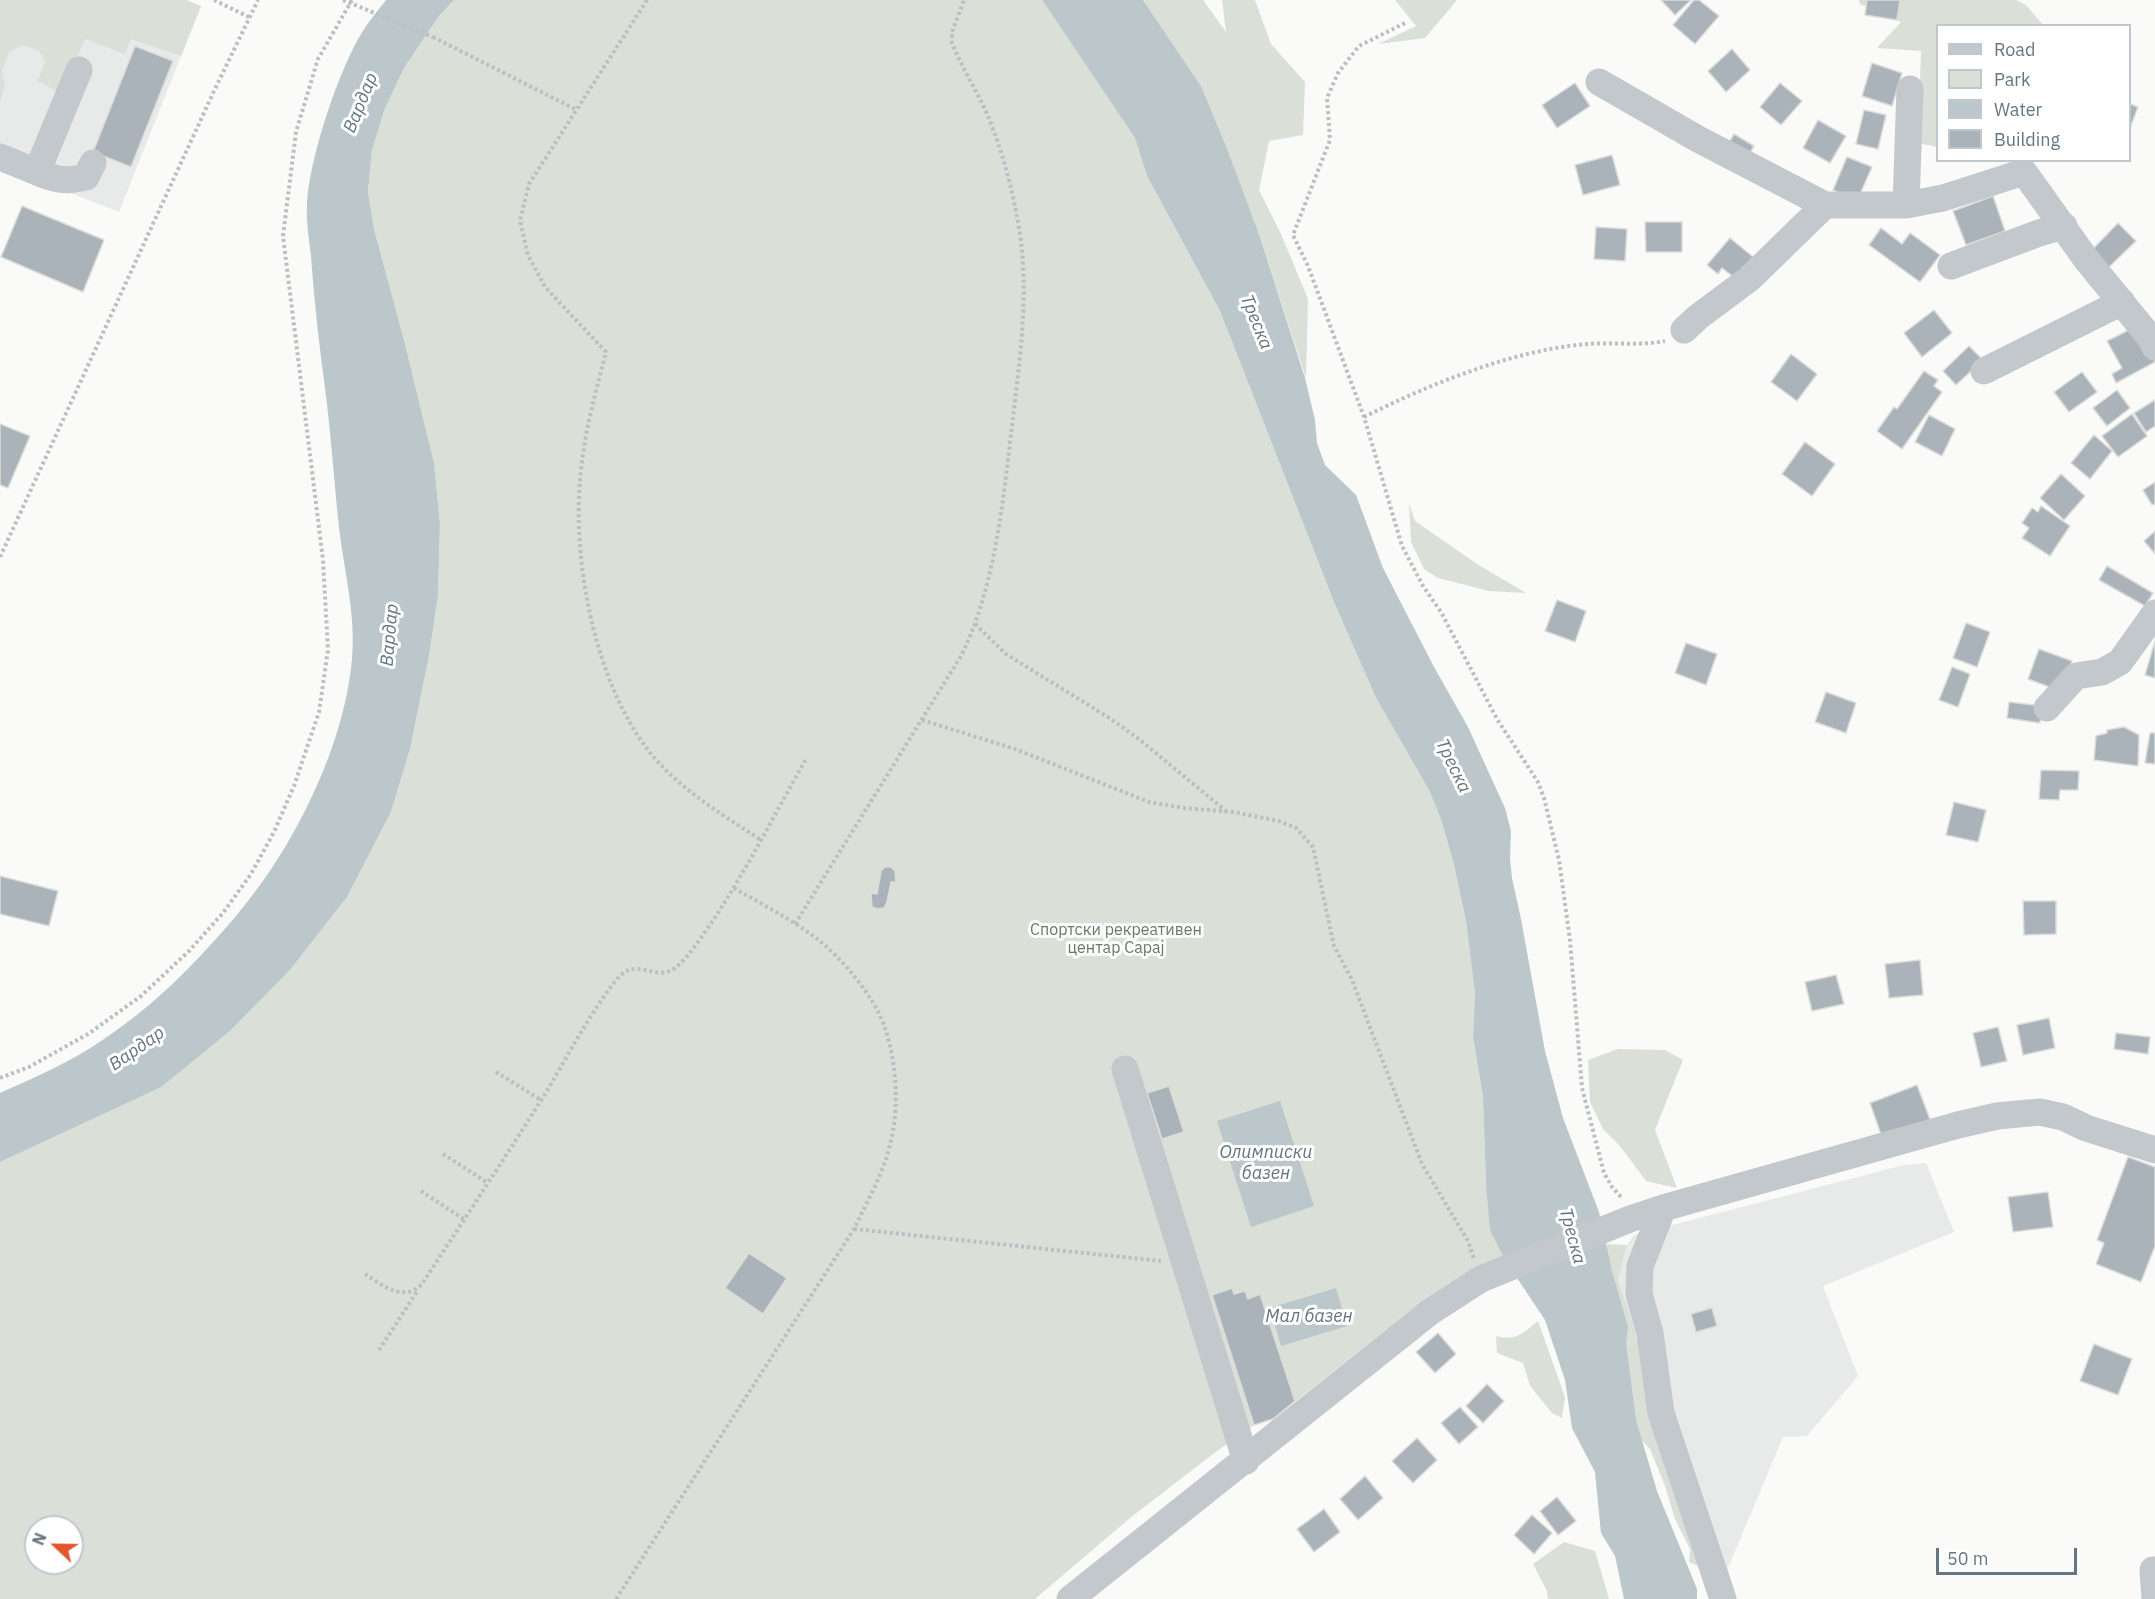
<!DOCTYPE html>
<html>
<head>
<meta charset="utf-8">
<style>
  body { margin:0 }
  #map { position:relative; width:2155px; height:1599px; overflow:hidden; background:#fafaf8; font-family:"IBM Plex Sans",sans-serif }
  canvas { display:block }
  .legend { position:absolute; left:1936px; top:24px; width:195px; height:138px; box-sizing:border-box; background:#fff; border:2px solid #c1c8cd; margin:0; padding:8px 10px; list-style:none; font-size:18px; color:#657683 }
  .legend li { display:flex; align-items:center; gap:12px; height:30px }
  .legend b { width:30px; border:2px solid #c1c8cd }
  .north { position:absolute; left:24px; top:1515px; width:60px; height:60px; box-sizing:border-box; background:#fff; border:2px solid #c1c8cd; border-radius:50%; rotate:292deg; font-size:16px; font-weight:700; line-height:24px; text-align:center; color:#657683 }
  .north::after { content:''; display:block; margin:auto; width:21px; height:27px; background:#e4572e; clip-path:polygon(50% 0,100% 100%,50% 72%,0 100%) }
  .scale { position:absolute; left:1936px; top:1548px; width:141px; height:27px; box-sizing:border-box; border:3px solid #657683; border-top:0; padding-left:8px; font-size:18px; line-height:21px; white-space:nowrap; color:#657683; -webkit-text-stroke:4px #fff; paint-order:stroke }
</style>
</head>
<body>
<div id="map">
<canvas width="2155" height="1599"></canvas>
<ul class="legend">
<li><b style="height:8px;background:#c3c8cc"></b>Road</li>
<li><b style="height:16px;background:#dadfd7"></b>Park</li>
<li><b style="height:16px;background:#bbc7cb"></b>Water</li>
<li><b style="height:16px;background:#aab3b9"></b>Building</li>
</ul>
<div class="north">N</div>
<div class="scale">50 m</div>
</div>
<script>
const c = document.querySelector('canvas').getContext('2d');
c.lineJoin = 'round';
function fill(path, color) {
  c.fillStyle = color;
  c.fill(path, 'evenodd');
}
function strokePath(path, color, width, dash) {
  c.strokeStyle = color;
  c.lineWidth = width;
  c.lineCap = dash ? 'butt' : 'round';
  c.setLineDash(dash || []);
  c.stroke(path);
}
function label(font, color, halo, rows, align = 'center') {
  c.font = font + ' "IBM Plex Sans",sans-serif';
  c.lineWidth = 6;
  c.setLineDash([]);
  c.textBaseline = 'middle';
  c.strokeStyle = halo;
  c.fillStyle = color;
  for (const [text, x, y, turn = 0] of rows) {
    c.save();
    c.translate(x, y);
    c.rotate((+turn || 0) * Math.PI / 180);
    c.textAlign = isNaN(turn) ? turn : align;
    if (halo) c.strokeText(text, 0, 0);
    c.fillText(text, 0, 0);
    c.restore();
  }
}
const built = new Path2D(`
  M0,0H186L201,6L119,212L0,165Z
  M1926,1163L1954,1232L1823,1286L1858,1376L1807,1436L1783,1437L1725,1575L1639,1348L1618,1281L1627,1245L1634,1235L1904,1165Z`);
const green = new Path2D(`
  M0,0H186L201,6L181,56L131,39L125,54L85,39L62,94L38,81L45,61L39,51L23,45L9,52L2,70L5,85L0,102Z
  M454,0H1042L1135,138L1147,176L1220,311L1334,602L1376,698L1429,790L1441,819L1454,865L1466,921L1475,994L1473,1037L1483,1097L1486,1184L1505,1260L1426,1300L1411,1310L1273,1419L1254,1425L1213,1454L1130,1518L1035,1599H0V1162L37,1144L231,1030L290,970L347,897L391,812L410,749L429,656L438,596L440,524L434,463L405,344L374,229L368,192L372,150L384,111L404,68L439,16ZM36,1527H72V1563H36Z
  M1143,0H1203L1226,32L1222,0H1255L1271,44L1305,82L1303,135L1269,141L1259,190L1281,234L1308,299L1306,378L1260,237L1201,86Z
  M1395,0H1457L1425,38L1378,44L1416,26Z
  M1859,0H2016L2026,5L2043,25L1938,26L1937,147L1918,143L1921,51L1877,48L1901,22L1860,4Z
  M1409,503L1415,521L1477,564L1526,593L1489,591L1438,578L1424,569L1411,542Z
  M1618,1049L1665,1050L1683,1060L1655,1130L1677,1188L1646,1181L1620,1146L1603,1129L1590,1102L1588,1060Z
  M1606,1244L1627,1245L1618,1281L1632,1321L1700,1567L1689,1562L1690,1549L1675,1519L1665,1486L1650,1449L1629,1427Z
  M1538,1321L1565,1397L1562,1418L1552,1413L1530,1386L1523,1363L1497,1353L1496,1336C1517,1341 1522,1334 1538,1321Z
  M1564,1542L1595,1551L1609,1599H1548L1547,1591L1533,1564Z`);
const water = new Path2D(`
  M386,0H454L439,16L404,68L384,111L372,150L368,192L374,229L405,344L434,463L440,524L438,596L429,656L410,749L391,812L347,897L290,970L231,1030L161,1087L0,1162V1093C34,1078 70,1062 101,1041C153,1007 196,963 236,916C293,849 344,748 352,659C356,614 344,571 339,527C334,481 331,434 325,388C319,344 314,300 311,256C309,239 306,221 307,205C309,160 337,75 360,36C367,23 377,12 386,0Z
  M1042,0H1143L1201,86L1227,149L1260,237L1305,378L1315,420L1317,443L1325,465L1356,495L1383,568L1434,667L1468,727L1505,808L1511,831L1510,859L1512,878L1521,919L1545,1051L1563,1118L1599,1212L1612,1271L1628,1327L1626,1344L1636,1420L1657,1491L1697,1589V1599H1624L1615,1556L1601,1533L1595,1472L1572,1428L1565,1380L1545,1320L1505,1260L1490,1230L1486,1184L1483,1097L1473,1037L1475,994L1466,921L1454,865L1441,819L1429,790L1376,698L1334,602L1220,311L1147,176L1135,138Z
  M1280,1101L1314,1206L1251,1227L1217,1121Z
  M1336,1288L1347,1326L1281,1346L1270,1308Z`);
const building = new Path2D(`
  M1661,0H1691L1675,15Z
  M1694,0H1699L1719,16L1695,44L1673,25Z
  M1867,0H1900L1897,20L1865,15Z
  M135,46L173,61L131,167L93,152Z
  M1732,49L1750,70L1726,92L1708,71Z
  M1872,63L1902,73L1892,106L1862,96Z
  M1575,83L1590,106L1557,128L1542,105Z
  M1780,83L1802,101L1781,125L1760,107Z
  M2130,104L2138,107L2130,128Z
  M1864,110L1886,115L1878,149L1856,144Z
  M1818,120L1846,136L1830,163L1803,148Z
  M1734,134L1754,146L1747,158L1727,146Z
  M1612,155L1620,185L1583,195L1575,165Z
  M1847,157L1872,167L1857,201L1833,190Z
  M1993,196L2005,231L1966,245L1953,211Z
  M22,206L104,240L83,292L1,257Z
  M1645,222H1682V252H1646Z
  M2118,223L2136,241L2107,269L2090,252Z
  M1596,227L1627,229L1625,261L1594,259Z
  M1881,228L1902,244L1910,233L1940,255L1920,282L1869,245Z
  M1730,238L1758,261L1740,282L1722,268L1718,274L1707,265Z
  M1934,310L1952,333L1922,357L1904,333Z
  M2137,326L2155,362L2116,383L2112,374L2122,368L2107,341Z
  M1969,346L1983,360L1956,385L1943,371Z
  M1791,354L1817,374L1797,401L1771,382Z
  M1924,371L1938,380L1934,386L1942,392L1902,449L1877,431L1894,407L1897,409Z
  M2082,372L2097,392L2069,412L2054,392Z
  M2117,390L2130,408L2107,426L2093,408Z
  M2155,400V426L2146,432L2134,413Z
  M2132,414L2147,436L2118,457L2102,436Z
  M1929,415L1955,429L1942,456L1915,442Z
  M0,424L30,436L8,488L0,485Z
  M2094,435L2112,451L2090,479L2071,463Z
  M1805,442L1835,464L1812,496L1782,474Z
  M2061,474L2085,496L2064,520L2040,498Z
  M2155,482V504L2152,505L2143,490Z
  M2041,506L2070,526L2050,556L2022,538L2029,528L2022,523L2032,508L2038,512Z
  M2155,531V554L2144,541Z
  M2107,566L2153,593L2145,606L2099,580Z
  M1557,600L1586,611L1575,642L1545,631Z
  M1966,623L1990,632L1977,667L1953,658Z
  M2155,641V678L2145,675Z
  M1686,643L1717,654L1706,685L1675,673Z
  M2039,649L2072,661L2060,691L2028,679Z
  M1952,667L1970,674L1958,707L1939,700Z
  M1826,692L1856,703L1846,733L1815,722Z
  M2009,702L2042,706L2040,723L2007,718Z
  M2124,727L2139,735L2138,766L2094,760L2096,736L2107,733V730Z
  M2150,733H2155V764L2145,763Z
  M2041,770L2079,771L2078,790H2060L2059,800L2039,799Z
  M1954,802L1986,810L1978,842L1946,835Z
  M885,867H891L895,871L896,882H891L887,902L884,908L878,909L872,907L871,893L877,894L881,871Z
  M0,876L58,891L49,926L0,914Z
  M2023,901H2056V934L2024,935Z
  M1920,960L1923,995L1889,998L1885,964Z
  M1836,975L1844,1004L1812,1011L1805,982Z
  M2049,1018L2055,1048L2023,1055L2017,1025Z
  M1998,1027L2007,1061L1981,1067L1973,1033Z
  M2116,1033L2150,1037L2148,1054L2114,1049Z
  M1917,1085L1931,1122L1883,1140L1870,1103Z
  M1169,1086L1184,1132L1162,1139L1147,1093Z
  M2128,1157L2155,1167V1246L2141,1282L2096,1264L2104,1243L2097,1240Z
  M2048,1192L2053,1227L2013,1232L2008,1197Z
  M749,1253L787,1278L763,1314L725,1288Z
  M1232,1288L1234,1294L1245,1291L1248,1299L1260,1294L1295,1401L1273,1419L1254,1425L1212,1295Z
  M1712,1308L1717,1326L1696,1332L1691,1314Z
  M1438,1333L1456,1354L1435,1373L1416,1352Z
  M2094,1344L2132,1359L2118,1395L2080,1381Z
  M1487,1384L1504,1401L1483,1423L1466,1406Z
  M1460,1407L1478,1427L1459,1444L1441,1423Z
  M1417,1438L1437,1460L1413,1483L1392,1461Z
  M1365,1476L1383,1498L1358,1520L1340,1499Z
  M1557,1497L1576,1521L1558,1535L1540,1511Z
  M1324,1509L1340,1532L1314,1552L1297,1529Z
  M1532,1515L1552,1533L1534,1554L1514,1535Z`);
const path = new Path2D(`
  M214,0L249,17
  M647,0L529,184L520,221L528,255L545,287L606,352C595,395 583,437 580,481C573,564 595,678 645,746C674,786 720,813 761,840
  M1405,23L1359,46L1338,73L1327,98L1330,140L1293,235L1308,266L1364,417L1402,546L1423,586L1441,612L1497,719L1538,782L1544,798L1559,860L1570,940L1582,1088L1604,1173L1612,1187L1622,1198
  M433,37L577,110
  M1364,417C1430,384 1513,350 1587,344C1613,342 1639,346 1665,341
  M0,557L214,91L258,0
  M975,624L1006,654L1111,719L1140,740L1226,811
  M922,720L1015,749L1149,802L1184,808L1233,812L1279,821L1296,828L1313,847L1334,946L1352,980L1422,1164L1468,1241L1474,1259
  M795,924L961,656C995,588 1003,501 1012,426C1020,357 1031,286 1017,217C1011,183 1001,148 988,116C977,91 962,68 952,43V32L964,0
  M496,1072L541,1100
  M0,1078L29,1067L88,1034L141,996L189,951L223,913L251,874L274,832L294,786L319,712L328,650L323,560L283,236L296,132L318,59L352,0
  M443,1154L488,1183
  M421,1191L465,1220
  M854,1229L1161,1261
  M365,1274C382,1285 403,1303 422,1284C463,1221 505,1158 545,1094C568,1056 589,1014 617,979C637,955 655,983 675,968C690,956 701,937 712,922C747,869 776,812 807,757
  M379,1350L418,1290
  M616,1599L854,1229C868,1200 886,1169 892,1136C899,1102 896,1061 885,1028C875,997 841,957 816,938C791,919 761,904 734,888`);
const minor = new Path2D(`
  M1599,82L1698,139L1825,205
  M0,157L37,172L79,70
  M37,172C56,180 66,182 86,177L93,163
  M1906,205L1910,89
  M1951,266L2039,233L2064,226
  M1684,330L1698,317L1749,279L1825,205H1906L1943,198L2024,172L2086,259L2152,340L2155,347
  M1984,371L2122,302
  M2047,708L2076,676L2102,672L2120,662L2155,613
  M1125,1069L1246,1461
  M1663,1208L1640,1266L1639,1294L1650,1333L1661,1413L1723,1599
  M2153,1570L2155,1599
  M1070,1599L1430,1312L1481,1279L1630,1219L1663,1208L1958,1125L1997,1116L2040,1112L2063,1117L2086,1128L2155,1150`);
const pathBridge = new Path2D(`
  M343,0L433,37`);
const parkNames = [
  ["Спортски рекреативен",1116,930],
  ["центар Сарај",1116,948]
];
const waterNames = [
  ["Вардар",361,103,-68],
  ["Треска",1256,322,68],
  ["Вардар",390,635,-85],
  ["Треска",1453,766,64],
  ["Вардар",137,1049,-35],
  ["Олимписки",1266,1153],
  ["базен",1266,1174],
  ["Треска",1572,1236,75],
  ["Мал базен",1309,1317]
];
fill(built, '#e8e9e9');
fill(green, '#dadfd7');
fill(water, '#bbc7cb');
fill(building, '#aab3b9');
strokePath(building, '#dcdcda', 1.5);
strokePath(path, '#bbbfc2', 4, [3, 3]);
strokePath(minor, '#c3c8cc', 27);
strokePath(pathBridge, '#bbbfc2', 4, [3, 3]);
label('16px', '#687a64', '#fff', parkNames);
label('italic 18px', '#60757c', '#fff', waterNames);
</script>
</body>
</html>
